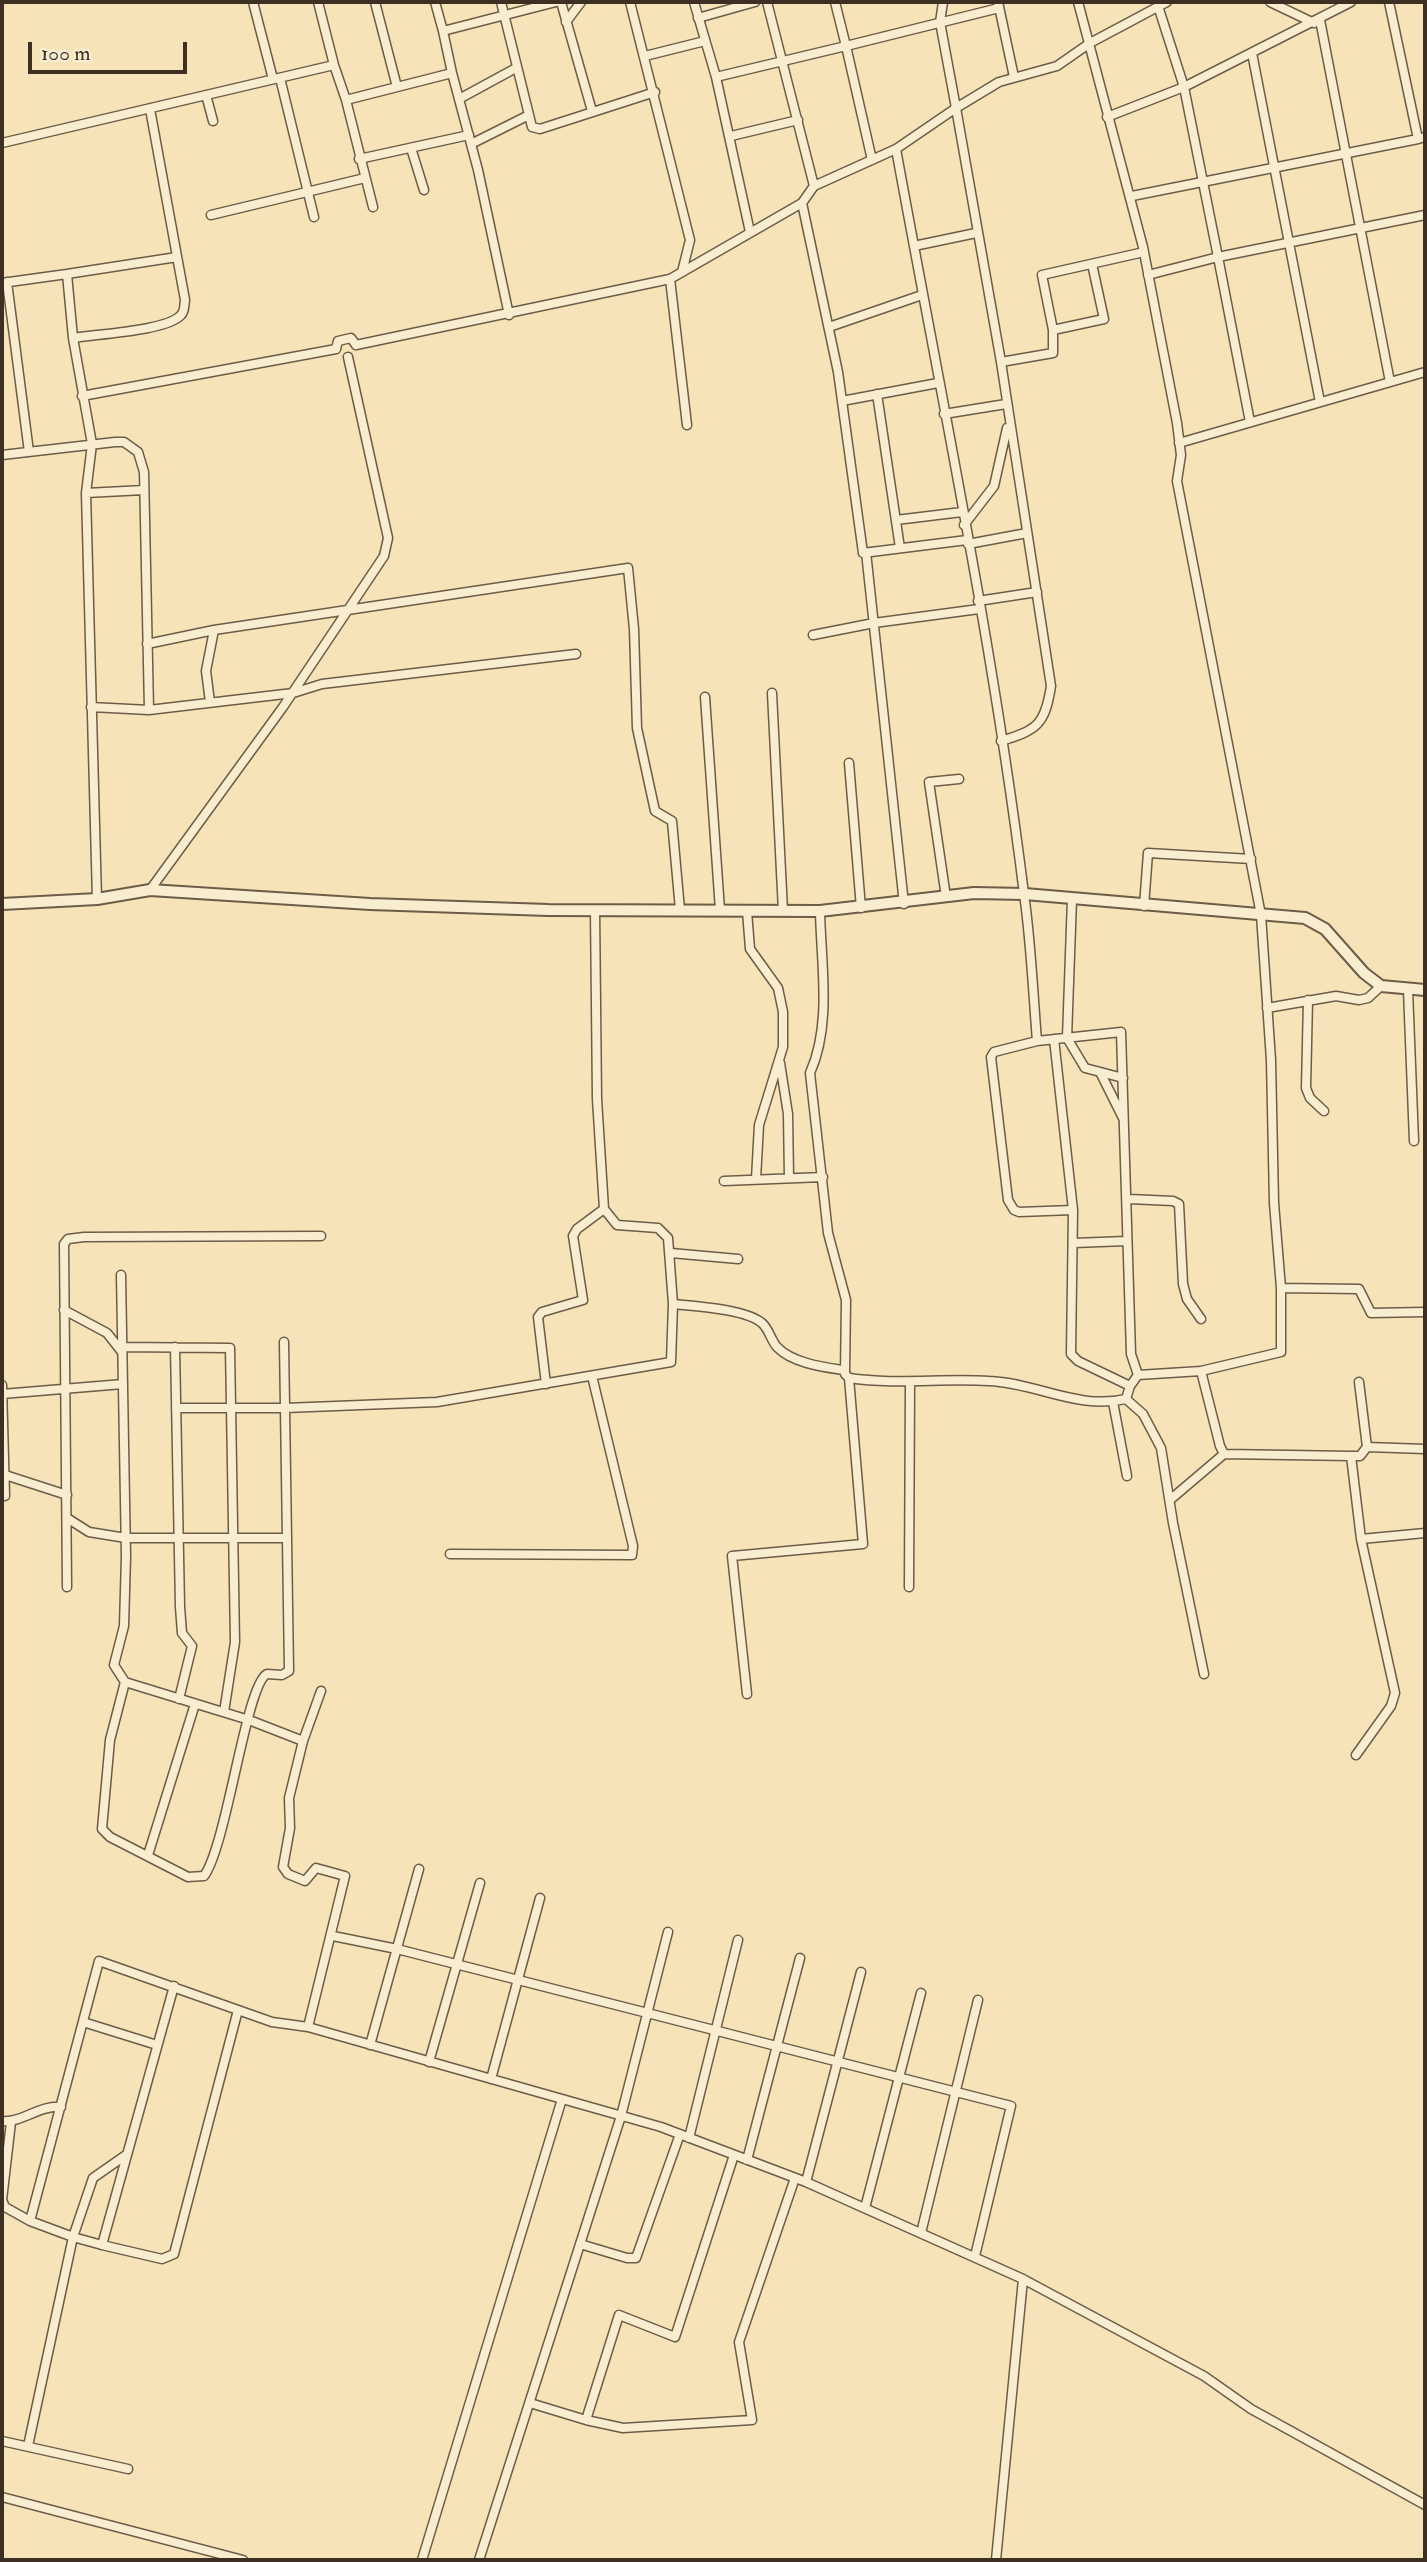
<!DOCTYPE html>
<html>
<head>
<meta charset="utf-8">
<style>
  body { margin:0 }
  #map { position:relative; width:1427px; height:2562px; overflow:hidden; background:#f6e3b7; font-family:"IM FELL Double Pica",serif }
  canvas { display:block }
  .frame { position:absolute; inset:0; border:4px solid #3e2f23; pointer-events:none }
  .scale { position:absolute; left:28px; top:42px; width:159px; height:32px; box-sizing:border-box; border:4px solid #3e2f23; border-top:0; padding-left:9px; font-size:21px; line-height:24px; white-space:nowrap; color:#3e2f23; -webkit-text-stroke:5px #f9edd0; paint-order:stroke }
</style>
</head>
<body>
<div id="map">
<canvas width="1427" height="2562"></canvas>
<div class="frame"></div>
<div class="scale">100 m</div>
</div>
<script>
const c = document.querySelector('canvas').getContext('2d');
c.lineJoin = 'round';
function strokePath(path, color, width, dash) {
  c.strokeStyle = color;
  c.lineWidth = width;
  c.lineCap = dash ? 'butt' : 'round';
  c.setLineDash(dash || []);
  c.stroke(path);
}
const minor = new Path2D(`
  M253,2L273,79
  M318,2L334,65
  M375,2L397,87
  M435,2L443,31L556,2
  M501,2L532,127L540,129L655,92
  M561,2L592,111
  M630,2L690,240L682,272
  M694,2L716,77L846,46L835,2
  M767,2L814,186L896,149C941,396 993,644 1024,894C1031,942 1033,992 1037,1041L1121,1032L1131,1354L1138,1375
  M998,2L1014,77
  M1078,2L1143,247L1177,423L1181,455L1177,481L1261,915L1271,1060L1274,1203L1281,1288L1359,1289L1371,1313L1425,1312
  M1270,2L1314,23
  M1389,2L1418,139L1425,137
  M1158,6L1184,87L1351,2
  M698,18L755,2
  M1320,20L1390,382
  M566,22L581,2
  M1252,53L1320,402
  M645,56L705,41
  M452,73L478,170L509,315
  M716,77L750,232
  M280,78L314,217
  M206,95L213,121
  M459,99L516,68
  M346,100L373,207
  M1107,117L1184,87L1218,257L1148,275
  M731,136L798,120
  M2,143L334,65L346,100L452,73L443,31
  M471,144L527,116
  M411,148L424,190
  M896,149L956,108L940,22L943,2
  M359,159L469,135
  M872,160L846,46L999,8
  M814,186L802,203L838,372L863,553L967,540
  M1132,196L1418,139
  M211,215L365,178
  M914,246L976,233
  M67,274L177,257
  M670,279L687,425
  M7,282L29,452
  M2,283L67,274L73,338L92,444L86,493L97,899
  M829,327L922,295
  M1053,330L1104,319L1092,264
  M73,338C96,334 167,331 181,315C185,311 184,306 185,300L150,109
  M356,345L670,279L802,203
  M336,349L338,341L351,338L356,345
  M1001,362L1053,353V330L1042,275L1144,252
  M877,394L900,548
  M82,396L336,349
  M842,401L938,383
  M944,414L1006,404
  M1250,422L1218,257L1425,215
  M1179,443L1425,372
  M2,455L115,442H124L138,452L144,472L149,710
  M86,493L144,490
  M896,520L962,512
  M964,525L994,486L1007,428
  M968,544L1027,533
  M866,552L904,904
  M978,601L1037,592
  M813,635L874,623L979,609
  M147,644L214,630L628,568L634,629L637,728L655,811L672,821L680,910
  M772,693L783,911
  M705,697L720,910
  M210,702L206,671L214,630
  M91,707L149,710L293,693L322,684L576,654
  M1001,741C1037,730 1045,725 1051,686L1001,362L956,108L999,82L1057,66L1090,43L1167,2
  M849,763L861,908
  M150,890L283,707L384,556L388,538L348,357
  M946,897L929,782L959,779
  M1072,899L1067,1038L1085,1068L1123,1078
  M1144,906L1148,853L1251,859
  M747,911L750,949L778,988L783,1012V1047L759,1125L756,1179
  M820,911C821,964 832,1024 810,1073L828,1233L846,1300L845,1374L849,1378C896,1385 942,1378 989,1381C1037,1383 1077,1410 1126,1399L1130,1386L1138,1375L1201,1371L1220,1446L1224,1454L1351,1456L1361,1539L1395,1693L1391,1706L1356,1755
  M1408,990L1414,1141
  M1308,1000L1306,1088L1310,1098L1324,1111
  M1267,1008L1336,996L1359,1000L1368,998L1381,986
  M1054,1039L1073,1210L1071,1354L1078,1361L1130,1386
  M1037,1041L994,1052L991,1057L1008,1200L1014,1210L1019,1212L1073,1210
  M780,1063L788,1114L789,1178
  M1101,1074L1123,1118
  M724,1181L823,1177
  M1129,1199L1173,1201L1179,1204L1183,1284L1187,1299L1201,1319
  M1074,1243L1126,1241
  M671,1253L738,1259
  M121,1275L126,1556L124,1626L114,1665L125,1682
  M673,1304C694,1306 748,1309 763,1324C769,1330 771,1340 777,1347C792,1363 823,1367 843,1370
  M64,1310L107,1333L122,1352
  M284,1342L289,1671L282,1675L267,1674C246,1684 227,1845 204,1876L188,1877L110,1837L102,1829L110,1740L125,1682L249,1720L303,1741
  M122,1347L230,1348L235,1642L224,1712
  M175,1347L180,1607L182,1633L192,1646L179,1699
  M1201,1371L1281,1352V1288
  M546,1384L538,1317L542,1312L583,1300L573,1236L577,1229L604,1209
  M2,1385L5,1496
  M2,1394L123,1384
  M1126,1399L1143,1414L1161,1448L1173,1523L1204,1674
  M1113,1402L1127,1476
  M176,1408H285L437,1402L671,1362L673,1304L668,1238L658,1228L617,1225L604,1209L597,1099L595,910
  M1367,1447L1425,1449
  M1351,1456H1360L1367,1447L1359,1382
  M2,1474L67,1495
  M1171,1499L1224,1454
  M67,1518L89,1532L126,1538H286
  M1361,1539L1425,1533
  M450,1554L632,1555L633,1546L592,1376
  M67,1587L64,1244L68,1239L84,1237L321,1236
  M909,1587L910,1382
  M747,1694L732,1556L863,1544L849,1378
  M148,1855L195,1704
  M333,1936L397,1949L1011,2106L975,2256
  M83,2022L157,2045
  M308,2027L661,2127L806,2182L1023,2279L1204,2376L1251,2409L1425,2505
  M370,2045L419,1869
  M429,2062L480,1883
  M491,2079L540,1898
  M2,2121C22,2123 39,2105 61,2107
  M11,2122L2,2200L5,2207L30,2221
  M689,2138L738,1940
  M126,2155L93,2178L73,2237L102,2245L174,1986
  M734,2155L675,2337L619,2315L586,2420L623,2428L752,2420L739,2342L795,2178
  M747,2160L800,1958
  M806,2182L861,1972
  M865,2208L921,1993
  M921,2233L978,2000
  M580,2244L627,2258H636L680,2134
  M102,2245L162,2259L174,2254L238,2010
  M530,2403L586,2420
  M2,2441L128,2469
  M28,2446L73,2237L30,2221L99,1961L272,2022L308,2027L345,1876L316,1868L305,1881L288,1874L283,1867L290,1828L289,1798L303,1741L321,1691
  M2,2497L243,2560
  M422,2560L562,2099
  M479,2560L621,2116L668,1932
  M996,2560L1023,2279`);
const tertiary = new Path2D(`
  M2,904L97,899L150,890L370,904L548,910L820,911L974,893L1025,894L1305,918L1325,929L1364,973L1381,986L1425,990`);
strokePath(minor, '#6c5c48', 11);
strokePath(tertiary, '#6c5c48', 14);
strokePath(minor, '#f9edd0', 8);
strokePath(tertiary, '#f9edd0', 10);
</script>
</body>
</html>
